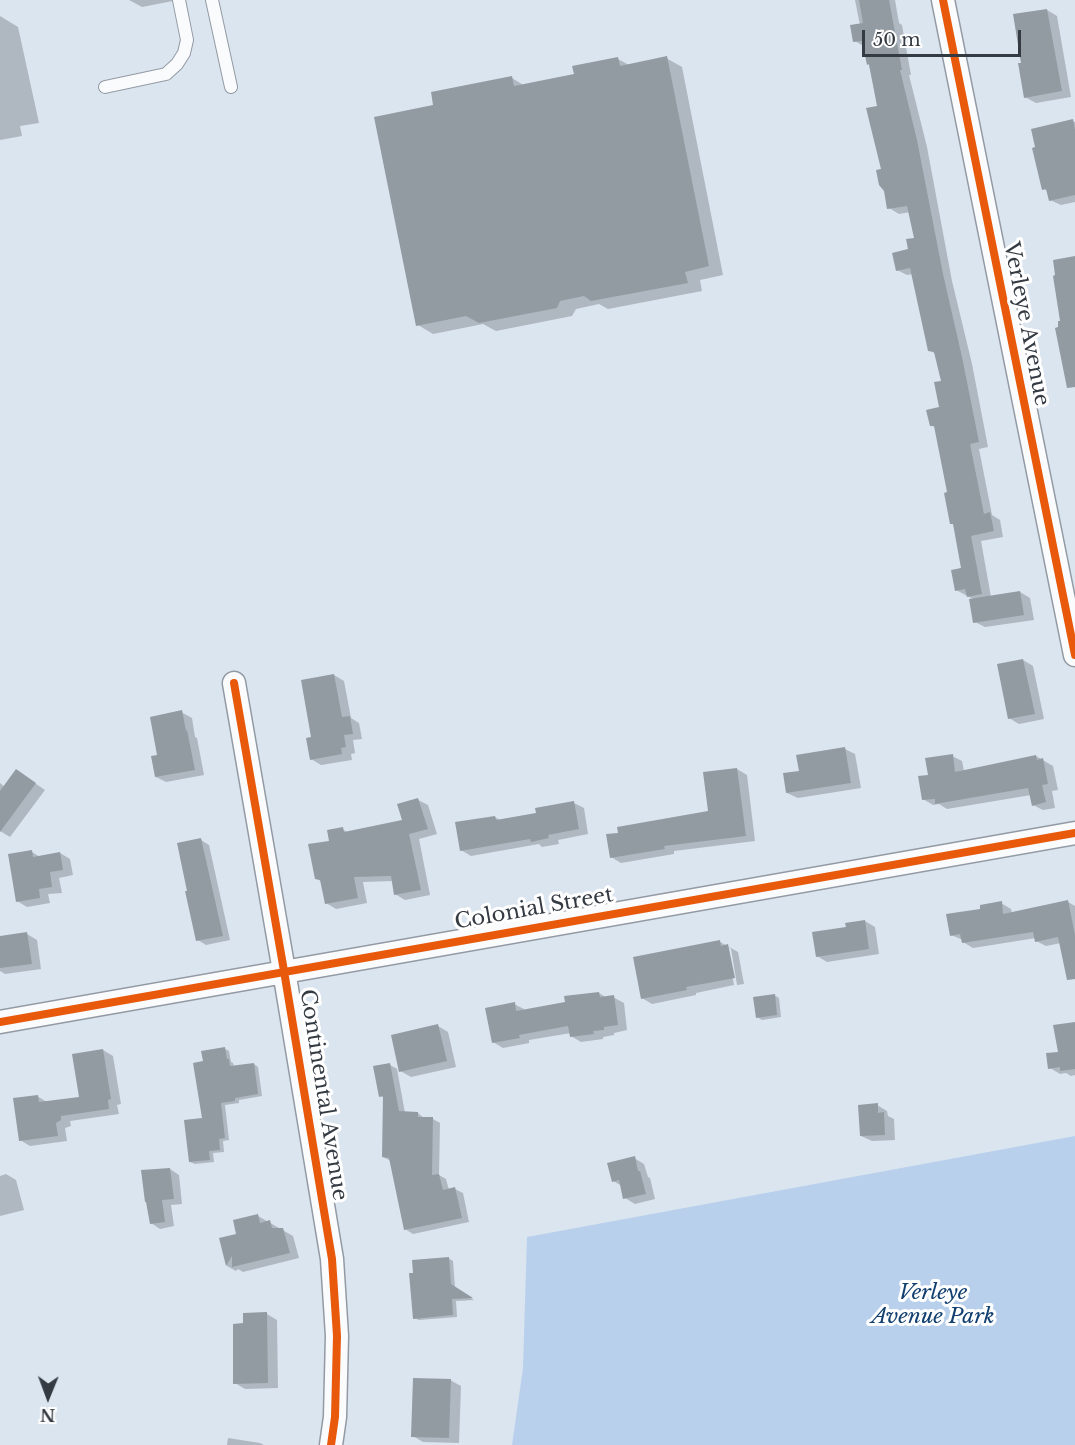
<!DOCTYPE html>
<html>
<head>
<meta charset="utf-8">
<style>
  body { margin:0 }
  #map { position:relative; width:1075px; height:1445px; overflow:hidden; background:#dbe5f0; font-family:"Libre Baskerville",serif }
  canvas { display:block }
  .north { position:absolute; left:18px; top:1367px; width:60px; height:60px; -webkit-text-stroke:4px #fff; paint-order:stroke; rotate:181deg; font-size:16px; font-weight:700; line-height:24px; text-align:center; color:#343b43 }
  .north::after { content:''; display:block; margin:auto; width:21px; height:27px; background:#343b43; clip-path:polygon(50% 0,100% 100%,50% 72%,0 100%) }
  .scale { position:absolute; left:862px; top:30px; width:159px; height:27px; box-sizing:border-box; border:3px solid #343b43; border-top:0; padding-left:8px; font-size:18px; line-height:21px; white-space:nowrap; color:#343b43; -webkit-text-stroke:4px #fff; paint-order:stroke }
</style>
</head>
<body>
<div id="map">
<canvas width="1075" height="1445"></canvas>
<div class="north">N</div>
<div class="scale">50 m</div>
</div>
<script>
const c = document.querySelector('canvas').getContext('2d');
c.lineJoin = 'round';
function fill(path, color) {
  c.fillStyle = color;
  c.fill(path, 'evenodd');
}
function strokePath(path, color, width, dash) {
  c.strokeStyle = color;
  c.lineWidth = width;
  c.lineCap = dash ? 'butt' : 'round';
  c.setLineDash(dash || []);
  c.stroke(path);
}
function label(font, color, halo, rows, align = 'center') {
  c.font = font + ' "Libre Baskerville",serif';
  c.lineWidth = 6;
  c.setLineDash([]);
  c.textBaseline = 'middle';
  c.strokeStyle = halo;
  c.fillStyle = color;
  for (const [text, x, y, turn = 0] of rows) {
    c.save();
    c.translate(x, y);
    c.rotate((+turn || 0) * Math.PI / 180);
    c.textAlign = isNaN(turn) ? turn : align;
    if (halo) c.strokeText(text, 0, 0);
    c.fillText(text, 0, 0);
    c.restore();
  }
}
const green = new Path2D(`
  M1075,1136V1445H512L523,1368L527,1237Z`);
const shadow = new Path2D(`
  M129,0H178L142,7Z
  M855,0H895L899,23L902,25L911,75H909L927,147L952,281L972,364L988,447L979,449L992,515L1000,520L1003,537L981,541L991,597L1020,592L1030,598L1034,620L985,627L975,622V600L956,590L963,570L936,428L931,425L941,409L943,382L936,354L929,350L913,274L907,275L897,270L916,239L910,212L899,214L889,208L883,170L878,107L865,47L855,41L860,25Z
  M1047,10L1057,16L1071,97L1036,103L1025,97L1023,64Z
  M0,16L18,27L39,123L20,126L22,136L0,140Z
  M666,58L682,67L723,275L700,280L702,291L608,309L599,304L576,309L572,316L496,331L483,324L433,334L418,325L435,106L512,78L525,86L576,75L618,59L629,65Z
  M1072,121L1075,122V202L1061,205L1050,200L1049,192L1044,189Z
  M1023,660L1033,666L1044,719L1019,724L1009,718Z
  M334,675L344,681L351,718L359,723L362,739L353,740L355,753L351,754L352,760L321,765L311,759L313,739Z
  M181,712L192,718L195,737L197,738L204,775L166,782L156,777L158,756Z
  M845,749L855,754L861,788L798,798L787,793L800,772Z
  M952,756L962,761L964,771L1036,756L1053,766L1058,790L1052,791L1055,808L1043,810L1033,805L1031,795L947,809L939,804L933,805L923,799L930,776Z
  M737,769L747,775L755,841L674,851V854L621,863L611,857L709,812Z
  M17,771L45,790L10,837L0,831V783L5,787Z
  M418,800L428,805L437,834L419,839L430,895L405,900L395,894L393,881L363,882L367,903L336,909L326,903L322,882L316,878L330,842L342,829L349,833L404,822Z
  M574,803L584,808L588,834L558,840L559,844L542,847L539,844L471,856L461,850L495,817L501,821L538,814Z
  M201,840L209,845L230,940L206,945L198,940Z
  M32,852L40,857L60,853L70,859L73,875L59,878L62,893L48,894L50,903L27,907L17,901Z
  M1068,902L1075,906V969L1061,943L1046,946L1036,941V938L973,948L963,942V940L951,935L982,910L1001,903L1011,909L1012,913Z
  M865,921L875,927L879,954L827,962L817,956L848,929Z
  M27,934L37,940L41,969L5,974L0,971V938Z
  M720,942L738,952L744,984L737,985L731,949L727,946L734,985L696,993V995L652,1004L642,998Z
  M599,993L607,998L613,997L624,1003L627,1030L614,1033V1035L603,1037V1039L581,1042L571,1036V1033L529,1040V1043L503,1048L493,1042L514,1004L524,1009L525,1011L567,1004Z
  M774,995L779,998L781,1017L762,1020L757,1017Z
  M1075,1023V1075L1071,1076L1066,1073L1060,1074L1050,1068Z
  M438,1026L448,1032L456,1067L411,1077L397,1069L405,1113H418L425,1119H433L440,1123L439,1175L446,1179L449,1190L455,1189L463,1193L469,1222L413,1234L405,1229L391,1161L383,1157L385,1098L380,1096L390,1065L401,1071Z
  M225,1049L229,1051L231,1062L233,1063L234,1067L254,1064L258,1067L262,1096L239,1100V1103L225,1105L229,1140L223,1141L224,1152L213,1153L214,1162L195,1164L190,1162L204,1119L205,1063Z
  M103,1050L113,1056L121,1104L117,1105L119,1114L70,1121L71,1126L65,1128L67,1141L30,1146L20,1140L37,1096L47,1102L80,1098Z
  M877,1105L887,1111L888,1116L894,1119L895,1140L872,1141L861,1136Z
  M634,1158L644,1164L648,1177L650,1178L655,1199L635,1204L625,1198L622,1186L613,1181Z
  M170,1169L179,1175L182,1204L171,1205L174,1226L160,1229L151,1223Z
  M6,1174L16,1180L24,1210L0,1216V1176Z
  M258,1216L293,1236L299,1258L243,1272L238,1269L236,1271L227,1266L220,1239L238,1235Z
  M448,1258L453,1261L455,1288L474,1300L456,1301L457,1317L419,1320L414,1318Z
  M267,1314L277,1320L278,1388L245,1389L235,1383L245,1325Z
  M450,1380L461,1386L459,1443L423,1442L413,1436Z
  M228,1438L260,1443L264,1445H227Z`);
const building = new Path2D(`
  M859,0H889L902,70H900L917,140L943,274L962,357L979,442L970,444L984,514L990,512L994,531L971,536L982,594L967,597L965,589L955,591L951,570L961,568L953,524H950L944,493L947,492L934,426H930L926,410L939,407L934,382L941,381L934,352L928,351L910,268L896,271L892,253L908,249L906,239L914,238L907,206L887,209L884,191L879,185L876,170L881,169L866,108L877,106L869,64L867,65L862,41L853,42L850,25L863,23Z
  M1047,9L1062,91L1024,98L1018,63H1021L1013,14Z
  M667,56L709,266L685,272L688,283L591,301L584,296L560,301L557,308L479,323L466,316L416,326L374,117L433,105L431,92L512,76L514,86L574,74L572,66L618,57L620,66Z
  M1073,119L1075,130V195L1049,201L1046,189L1042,190L1032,148L1035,147L1031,129Z
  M1075,256V387L1067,388L1055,328L1058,327V321H1060L1053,276L1055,275L1053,260Z
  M1020,591L1024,615L973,623L969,599Z
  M1023,659L1035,714L1008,719L997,664Z
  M334,674L342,717L350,716L353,734L344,735L346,747L341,748L342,754L310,760L306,738L311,737L301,680Z
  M182,710L186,731L187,730L195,770L155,777L151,756L157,755L150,717Z
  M845,747L851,783L786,793L783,773L799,771L796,755Z
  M953,754L955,772L1036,755L1037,760L1043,758L1048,784L1042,785L1046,802L1032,806L1028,788L935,804V799L922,800L918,776L928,775L925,758Z
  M737,768L746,836L664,846L665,849L610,858L606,834L618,833L617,827L708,811L703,772Z
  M16,769L36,783L0,832V791Z
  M418,798L428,829L409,834L421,890L394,895L391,876L354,877L358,898L325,904L320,880L315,879L308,844L329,841L327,830L343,827L344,832L402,820L397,804Z
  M574,801L579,829L548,835L549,838L531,842L530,839L460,851L455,822L495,816L496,820L536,813L535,808Z
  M201,838L223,936L196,941L185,891H187L177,843Z
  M32,850L33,857L60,852L63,870L50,872L52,887L39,889L40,898L16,902L8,854Z
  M1068,900L1075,935V979L1067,980L1058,937L1035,942L1033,932L962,943L960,934L950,936L946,914L980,909V905L1002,901L1003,914Z
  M865,920L869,949L816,957L812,932L846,927L845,923Z
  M27,932L32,964L0,968V936Z
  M720,940L721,946L728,944L735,978L686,987L687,990L641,999L633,957Z
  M599,992L600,997L614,995L618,1025L604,1027V1030L593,1031L594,1034L570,1037L568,1026L519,1035L520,1038L492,1043L485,1008L515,1002L516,1011L565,1002L564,996Z
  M775,994L777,1015L756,1018L753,997Z
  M1075,1022V1069L1060,1071V1067L1048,1069L1046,1053L1058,1052L1053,1025Z
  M438,1024L447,1061L399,1072L391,1035Z
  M225,1047L227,1059H229L230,1066L254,1063L258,1094L235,1098V1101L221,1103L225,1138L219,1139L220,1150L209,1151L210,1160L189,1162L184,1120L202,1118L193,1063L203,1061L201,1051Z
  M103,1049L111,1099L108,1100L109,1109L61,1116V1120L56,1123L58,1136L19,1141L13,1098L38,1095L39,1102L79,1097L72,1054Z
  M390,1063L399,1111L418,1112V1117H433L432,1175L439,1174L443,1190L455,1187L462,1218L404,1230L389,1158L382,1157L383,1096L379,1097L373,1066Z
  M878,1103V1113L884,1112L885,1135L860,1136L858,1105Z
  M635,1156L638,1171H640L646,1194L623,1199L619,1180L612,1182L607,1163Z
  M170,1168L174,1199L162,1200L165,1222L150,1224L146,1202H145L141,1170Z
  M258,1214L260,1223L270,1220L272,1228H283L290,1253L232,1267V1256L226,1266L219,1238L236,1234L233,1220Z
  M449,1257L451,1284L473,1298L452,1299L453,1315L413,1319L409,1273H413L412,1260Z
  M267,1312L268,1383L233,1384V1324L243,1323V1313Z
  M413,1378L451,1379L449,1438L411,1437Z`);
const lane = new Path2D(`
  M212,0L231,87
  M105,87L166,74L177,64L184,53L187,40L179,0`);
const street = new Path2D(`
  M943,0L1075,655
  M234,683L284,971L332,1259L337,1336L335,1417L331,1445
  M0,1022L1075,833`);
const cycleway = new Path2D(`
  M943,0L1075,655
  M234,683L284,971L332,1259L337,1336L335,1417L331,1445
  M0,1022L1075,833`);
const streetNames = [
  ["Verleye Avenue",1026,324,79],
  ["Colonial Street",534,909,-10],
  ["Continental Avenue",323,1095,81]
];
const parkNames = [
  ["Verleye",933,1293],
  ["Avenue Park",933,1317]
];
fill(green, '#b8d0ec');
fill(shadow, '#0003');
fill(building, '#929aa2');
strokePath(lane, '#939aa3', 14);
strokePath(street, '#939aa3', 25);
strokePath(lane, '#fafbfd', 12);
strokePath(street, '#fafbfd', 22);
strokePath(cycleway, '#e8590c', 8);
label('21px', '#343b43', '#fff', streetNames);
label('italic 21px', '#113f6f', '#fff', parkNames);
</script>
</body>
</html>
